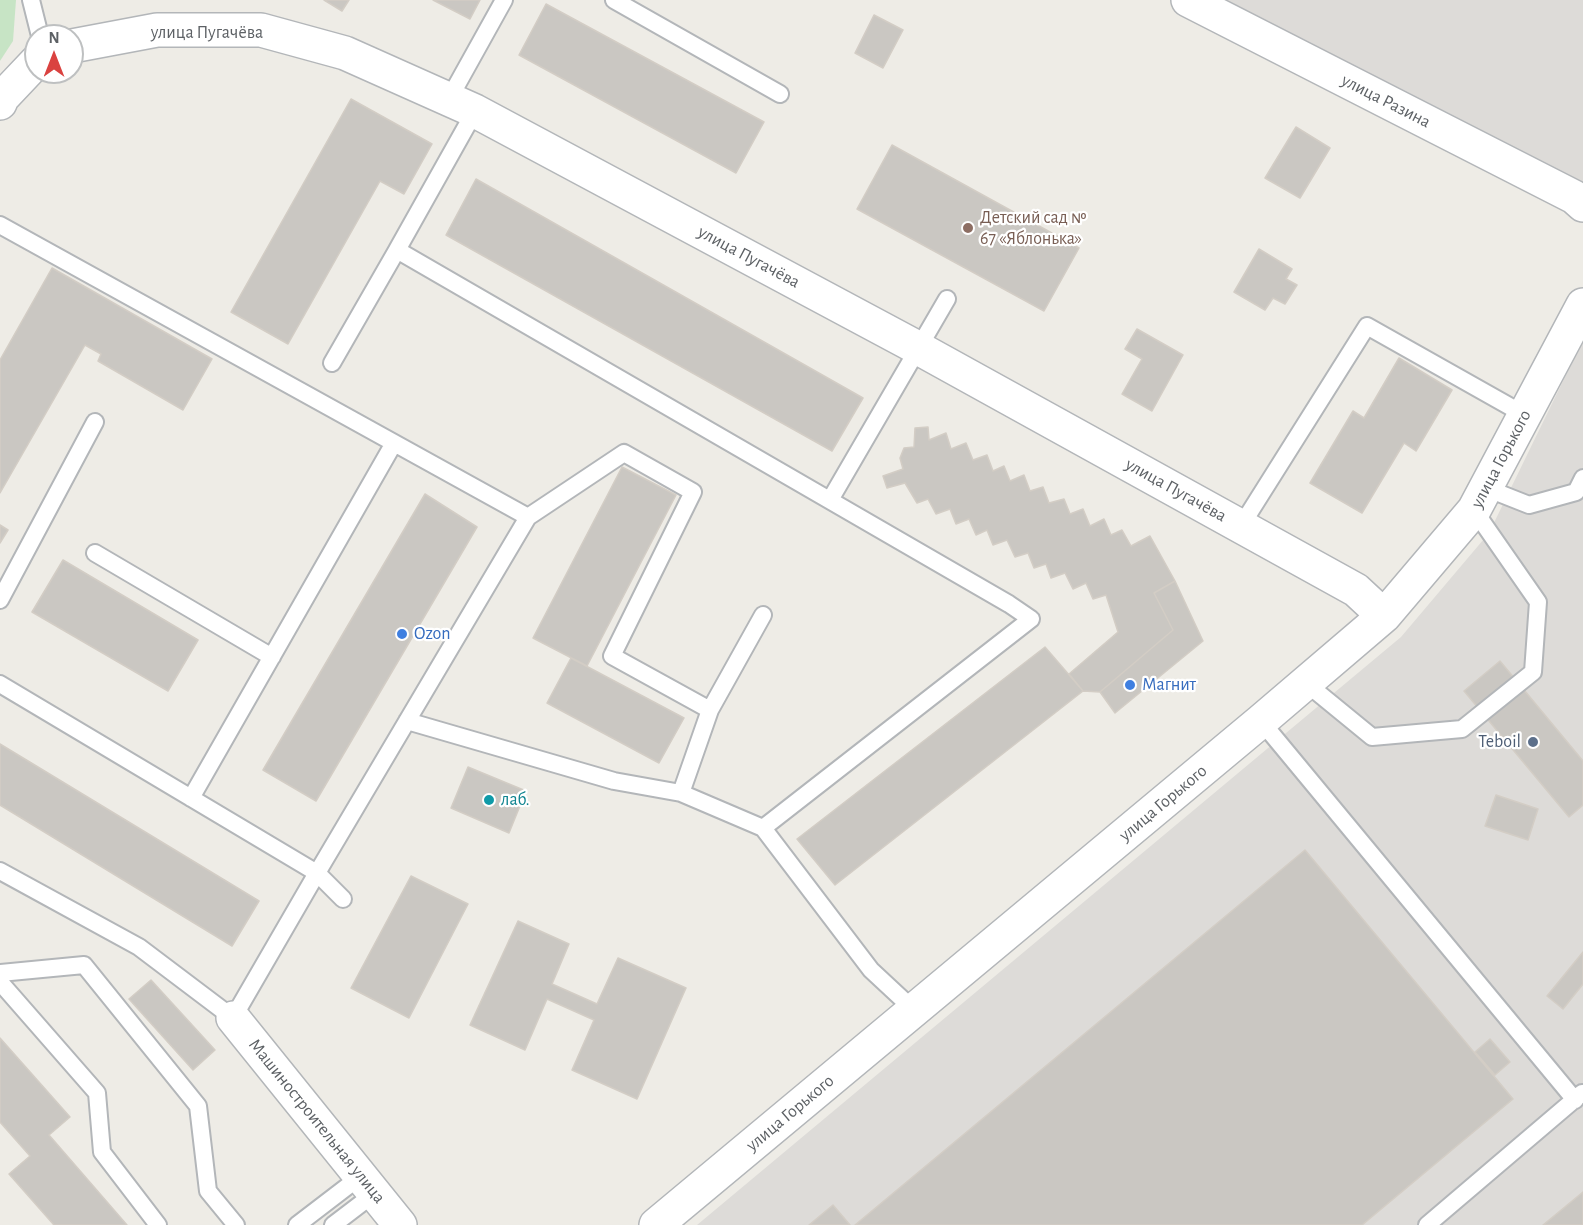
<!DOCTYPE html>
<html>
<head>
<meta charset="utf-8">
<style>
  body { margin:0 }
  #map { position:relative; width:1583px; height:1225px; overflow:hidden; background:#eeece6; font-family:"Alegreya Sans",sans-serif }
  canvas { display:block }
  .north { position:absolute; left:24px; top:24px; width:60px; height:60px; box-sizing:border-box; background:#fff; border:2px solid #bec0c1; border-radius:50%; rotate:0deg; font-size:16px; font-weight:700; line-height:24px; text-align:center; color:#5d6165 }
  .north::after { content:''; display:block; margin:auto; width:21px; height:27px; background:#da4240; clip-path:polygon(50% 0,100% 100%,50% 72%,0 100%) }
</style>
</head>
<body>
<div id="map">
<canvas width="1583" height="1225"></canvas>
<div class="north">N</div>
</div>
<script>
const c = document.querySelector('canvas').getContext('2d');
c.lineJoin = 'round';
function fill(path, color) {
  c.fillStyle = color;
  c.fill(path, 'evenodd');
}
function strokePath(path, color, width, dash) {
  c.strokeStyle = color;
  c.lineWidth = width;
  c.lineCap = dash ? 'butt' : 'round';
  c.setLineDash(dash || []);
  c.stroke(path);
}
function label(font, color, halo, rows, align = 'center') {
  c.font = font + ' "Alegreya Sans",sans-serif';
  c.lineWidth = 4.5;
  c.setLineDash([]);
  c.textBaseline = 'middle';
  c.strokeStyle = halo;
  c.fillStyle = color;
  for (const [text, x, y, turn = 0] of rows) {
    c.save();
    c.translate(x, y);
    c.rotate((+turn || 0) * Math.PI / 180);
    c.textAlign = isNaN(turn) ? turn : align;
    if (halo) c.strokeText(text, 0, 0);
    c.fillText(text, 0, 0);
    c.restore();
  }
}
const industrial = new Path2D(`
  M1210,0H1583V186Z
  M1583,340V1225H697L1401,637L1489,533Z`);
const green = new Path2D(`
  M0,0H16L13,41L0,61Z`);
const building = new Path2D(`
  M324,0H349L342,11Z
  M433,0H480L470,19Z
  M546,4L764,122L736,173L519,55Z
  M874,15L903,30L883,68L855,53Z
  M351,99L432,144L404,194L380,181L288,344L231,312Z
  M1296,127L1330,148L1300,198L1265,178Z
  M892,145L1079,248L1044,311L857,209Z
  M476,179L863,398L832,451L446,235Z
  M1259,249L1292,269L1286,279L1297,285L1285,304L1273,298L1265,310L1234,292Z
  M52,268L212,359L183,410L98,361L101,354L85,345L0,493V360Z
  M1137,329L1183,355L1152,411L1122,394L1142,359L1125,349Z
  M1399,358L1452,390L1416,451L1404,443L1362,513L1310,483L1353,411L1364,418Z
  M928,427L929,440L946,433L951,449L966,443L973,460L987,455L993,471L1004,466L1010,481L1024,475L1030,491L1043,487L1049,503L1064,499L1070,514L1083,509L1090,526L1104,519L1111,535L1122,530L1131,546L1150,536L1175,581L1154,593L1173,630L1100,692L1083,691L1069,674L1118,632L1106,595L1093,599L1086,583L1073,589L1065,573L1051,578L1046,564L1034,568L1028,553L1015,557L1007,540L993,545L987,530L976,535L969,519L956,524L950,509L936,514L928,499L917,503L905,483L887,488L883,476L903,469L900,458L904,448L914,447L915,428Z
  M622,467L676,495L587,666L533,638Z
  M425,494L477,527L316,801L263,770Z
  M0,525L8,530L0,543Z
  M63,560L198,640L168,691L32,612Z
  M1175,581L1203,641L1115,713L1100,692L1173,630L1154,593Z
  M1045,647L1083,691L835,885L797,839Z
  M571,658L684,718L659,763L547,703Z
  M1500,661L1583,761V805L1569,817L1464,691Z
  M0,744L259,901L232,946L0,805Z
  M468,767L526,791L509,833L451,808Z
  M1496,795L1538,809L1528,840L1485,826Z
  M1305,850L1513,1099L1362,1225H855Z
  M411,876L468,904L409,1018L351,988Z
  M518,921L569,944L552,984L597,1004L618,958L686,988L637,1099L572,1070L594,1020L547,999L525,1050L470,1025Z
  M1583,952V984L1563,1009L1547,996Z
  M151,980L215,1050L193,1070L129,999Z
  M0,1038L70,1117L49,1135L127,1225H54L9,1174L30,1156L0,1122Z
  M1490,1039L1510,1062L1495,1075L1475,1052Z
  M1583,1192V1225H1543Z
  M833,1205L850,1225H809Z`);
const lane = new Path2D(`
  M31,0L40,36
  M614,0L780,94
  M449,99L504,0
  M475,111L397,250L1009,604L1031,619L763,828L871,970L914,1010
  M0,225L528,517L317,873L343,899
  M332,363L397,250
  M1486,488L1529,505L1576,492L1583,478
  M830,500L947,299
  M528,517L624,453L693,492L612,656L710,710L763,615
  M1241,526L1367,326L1525,415
  M95,553L272,657
  M0,600L95,422
  M1306,683L1372,737L1462,729L1533,672L1538,602L1474,510
  M0,684L317,873L233,1018L139,947L0,871
  M407,721L614,781L681,793L763,828
  M1261,721L1575,1100
  M681,793L710,710
  M191,798L394,443
  M0,973L84,965L198,1106L208,1191L236,1225
  M0,982L97,1093L102,1152L158,1225
  M297,1225L361,1176
  M333,1225L375,1193
  M1427,1225L1582,1093`);
const street = new Path2D(`
  M1188,0L1574,197L1583,205
  M72,46L157,30H261L345,53L475,111L918,348L1356,590L1384,616
  M0,103L2,98L36,62
  M233,1018L400,1225
  M656,1225L1261,721L1384,616L1474,510L1583,305`);
const markers = [
  [968,228,6,"#8d6e63"],
  [402,634,6,"#3f7fe0"],
  [1130,685,6,"#3f7fe0"],
  [1533,742,6,"#5c6f8a"],
  [489,800,6,"#0f9aa8"]
];
const streetNames = [
  ["улица Пугачёва",207,33],
  ["улица Разина",1386,101,27],
  ["улица Пугачёва",749,257,28],
  ["улица Горького",1501,459,-62],
  ["улица Пугачёва",1176,490,29],
  ["улица Горького",1163,803,-40],
  ["улица Горького",790,1113,-40],
  ["Машиностроительная улица",317,1121,51]
];
const educationNames = [
  ["Детский сад №",980,218],
  ["67 «Яблонька»",980,239]
];
const shopNames = [
  ["Ozon",414,634],
  ["Магнит",1142,685]
];
const serviceNames = [
  ["Teboil",1521,742]
];
const cultureNames = [
  ["лаб.",501,800]
];
fill(industrial, '#dddbd8');
fill(green, '#c7e4c5');
fill(building, '#cac7c2');
strokePath(building, '#d3cdc5', 1.5);
strokePath(lane, '#b3b6b9', 20);
strokePath(street, '#b3b6b9', 36);
strokePath(lane, '#fff', 16);
strokePath(street, '#fff', 33);
for (const [x, y, r, color] of markers) {
  const dot = new Path2D();
  dot.arc(x, y, r, 0, 2 * Math.PI);
  c.fillStyle = color;
  c.fill(dot);
  strokePath(dot, '#fff', 2);
}
label('18px', '#5d6165', '#fff', streetNames);
label('18px', '#785e54', '#fff', educationNames, 'left');
label('18px', '#366cbe', '#fff', shopNames, 'left');
label('18px', '#4e5e75', '#fff', serviceNames, 'right');
label('18px', '#0d838f', '#fff', cultureNames, 'left');
</script>
</body>
</html>
